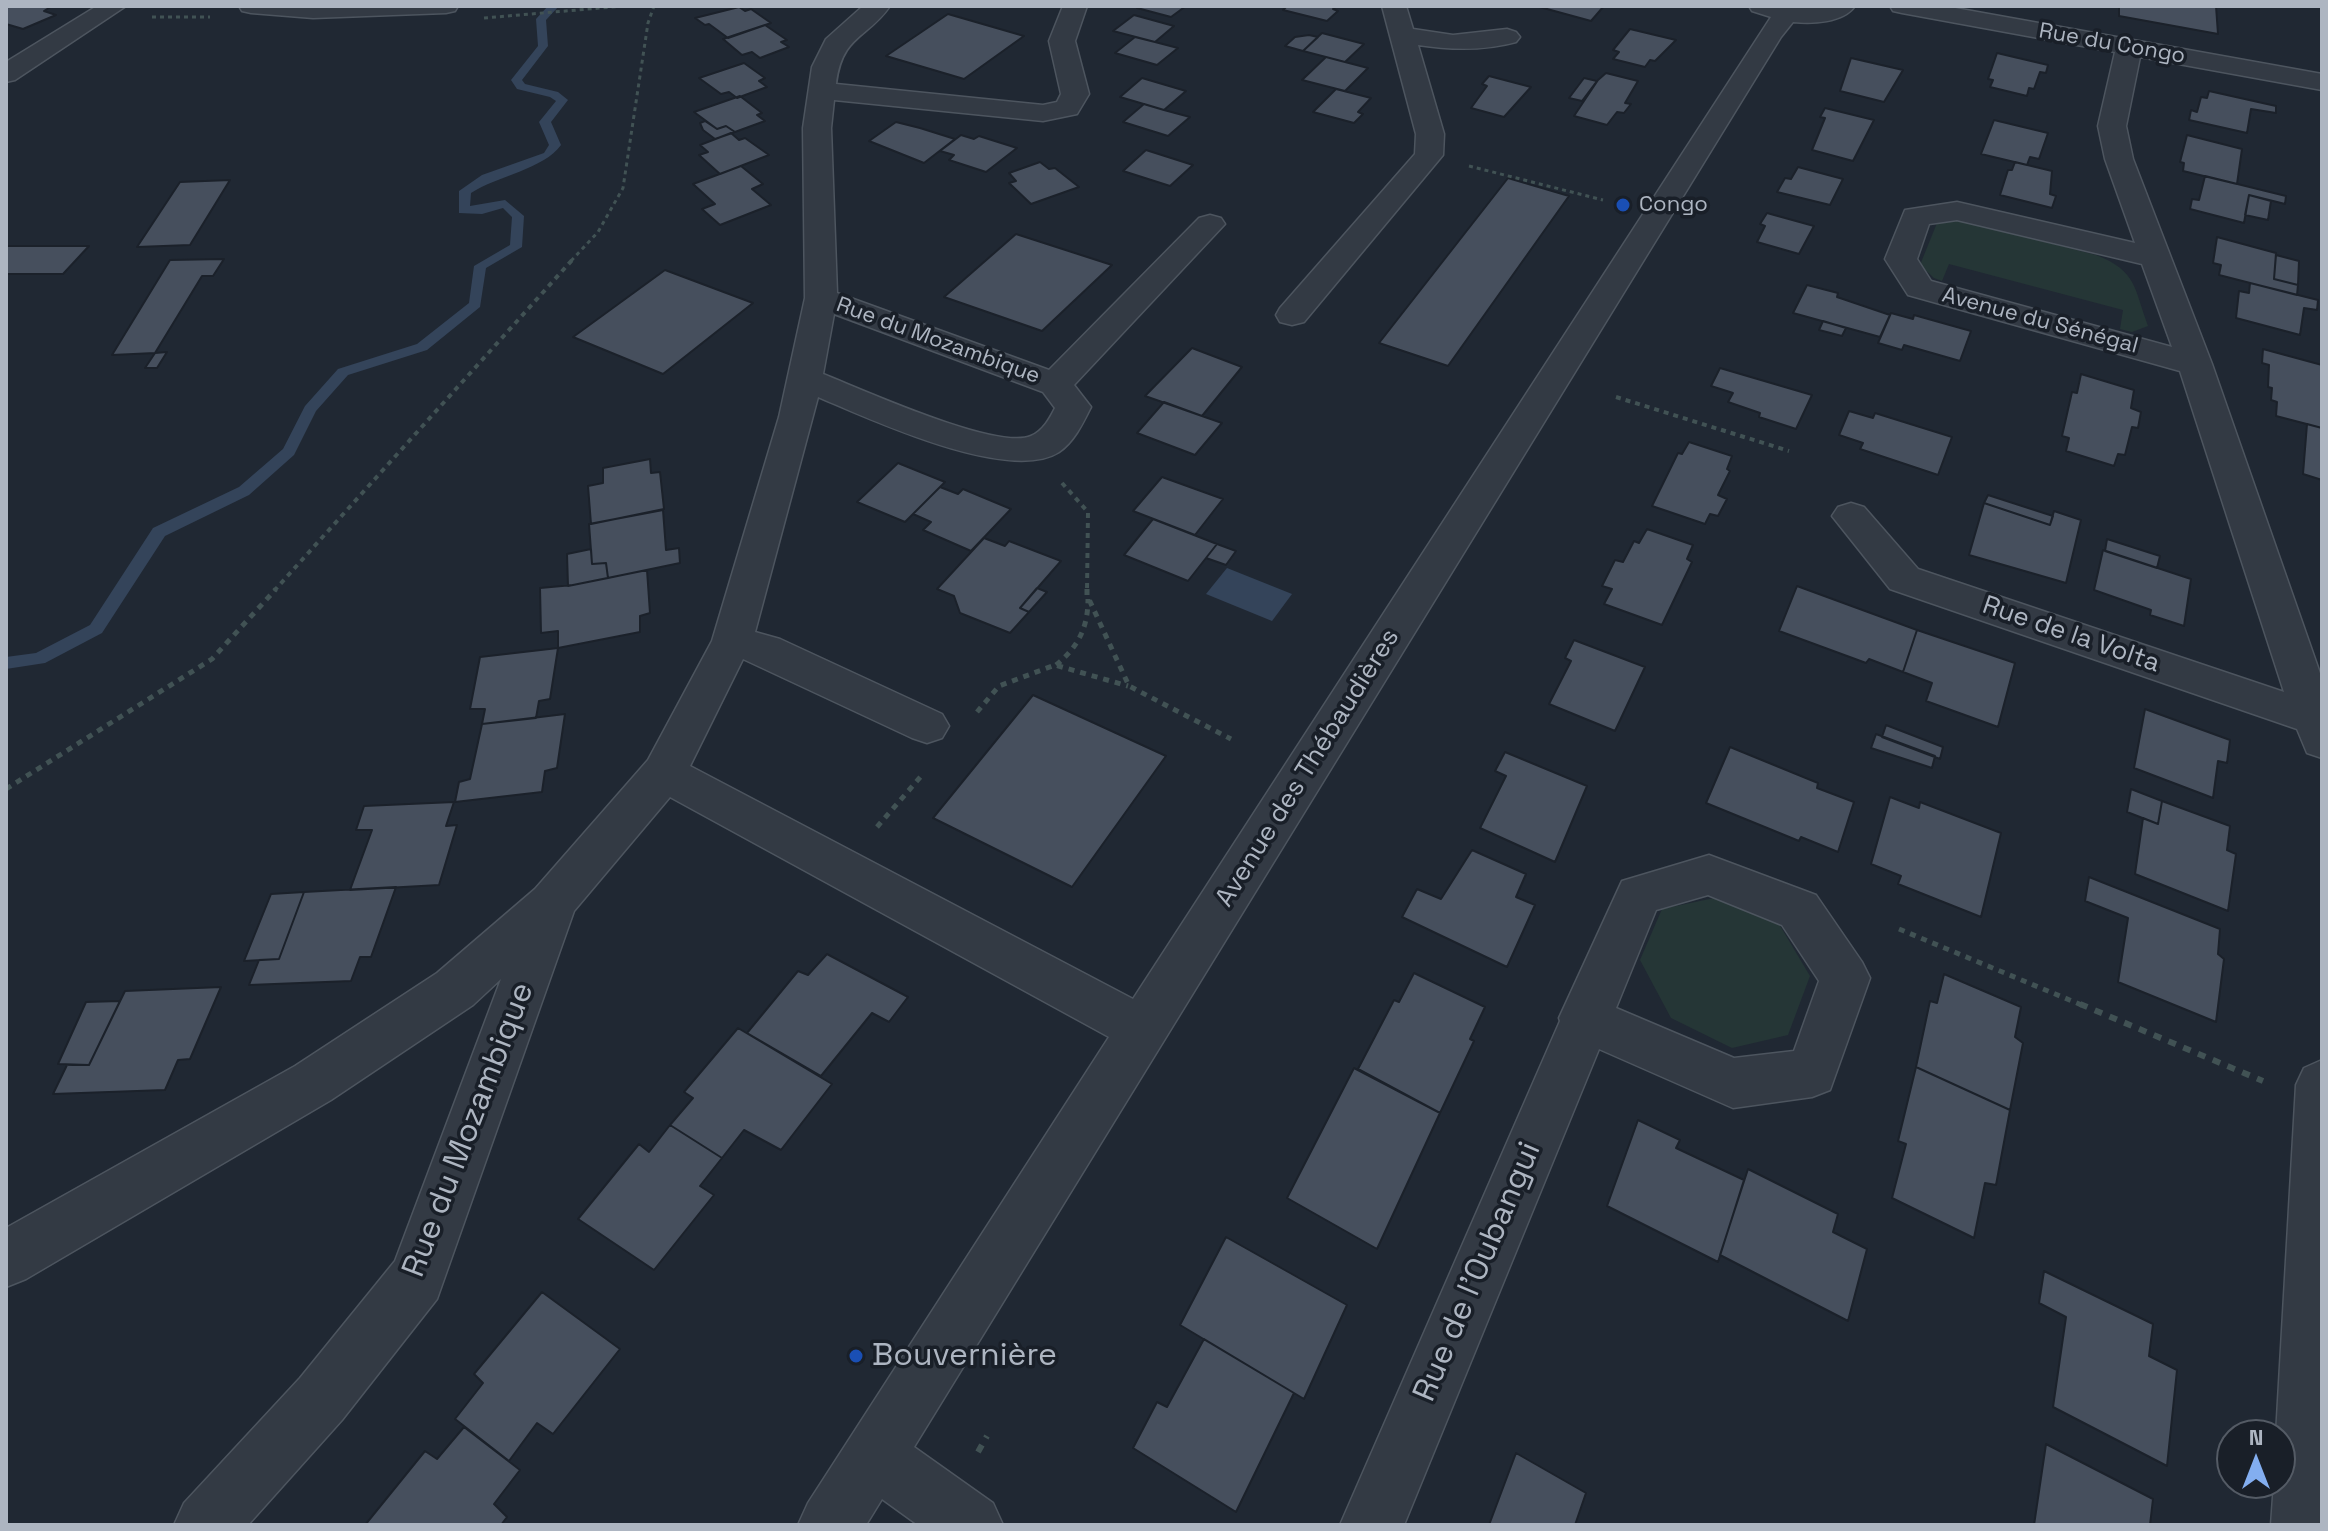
<!DOCTYPE html>
<html>
<head>
<meta charset="utf-8">
<style>
  body { margin:0 }
  #map { position:relative; width:2328px; height:1531px; overflow:hidden; background:#202833; font-family:"Space Grotesk",sans-serif }
  canvas { display:block }
  .frame { position:absolute; inset:0; border:8px solid #adb5c1; pointer-events:none }
  .north { position:absolute; left:2216px; top:1419px; width:80px; height:80px; box-sizing:border-box; background:#191f28; border:2px solid #545b65; border-radius:50%; rotate:0deg; font-size:22px; font-weight:700; line-height:32px; text-align:center; color:#adb5c1 }
  .north::after { content:''; display:block; margin:auto; width:28px; height:36px; background:#83aef0; clip-path:polygon(50% 0,100% 100%,50% 72%,0 100%) }
</style>
</head>
<body>
<div id="map">
<canvas width="2328" height="1531"></canvas>
<div class="frame"></div>
<div class="north">N</div>
</div>
<script>
const c = document.querySelector('canvas').getContext('2d');
c.lineJoin = 'round';
function fill(path, color) {
  c.fillStyle = color;
  c.fill(path, 'evenodd');
}
function strokePath(path, color, width, dash) {
  c.strokeStyle = color;
  c.lineWidth = width;
  c.lineCap = dash ? 'butt' : 'round';
  c.setLineDash(dash || []);
  c.stroke(path);
}
function label(font, color, halo, rows, align = 'center') {
  c.font = font + ' "Space Grotesk",sans-serif';
  c.lineWidth = 7;
  c.setLineDash([]);
  c.textBaseline = 'middle';
  c.strokeStyle = halo;
  c.fillStyle = color;
  for (const [text, x, y, turn = 0] of rows) {
    c.save();
    c.translate(x, y);
    c.rotate((+turn || 0) * Math.PI / 180);
    c.textAlign = isNaN(turn) ? turn : align;
    if (halo) c.strokeText(text, 0, 0);
    c.fillText(text, 0, 0);
    c.restore();
  }
}
const green = new Path2D(`
  M1956,219L2096,255C2137,271 2134,288 2148,326L2132,332L2120,329L2123,310L1949,264L1942,281L1934,278L1920,265L1937,223Z
  M1719,897L1779,924L1810,976L1788,1035L1732,1048L1671,1018L1640,960L1662,909Z`);
const water = new Path2D(`
  M1227,568L1292,594L1272,621L1206,594Z`);
const stream = new Path2D(`
  M548,6H559L546,20L548,46L522,80L525,84L558,92L568,100L551,122L561,145C544,169 497,176 471,193L470,206L505,200L524,216L522,247L486,268L480,307L427,350L348,375L316,411L294,455L249,495L165,536L102,633L45,663L6,669V657L36,653L90,625L153,528L239,487L283,449L305,406L338,369L417,344L469,303L474,266L510,245L512,217L503,208L482,214L459,213V191L482,175L544,153L549,145L539,122L556,101L550,97L517,89L511,80L538,46L536,19Z`);
const building = new Path2D(`
  M1140,6H1186L1171,17L1137,8Z
  M1287,6H1337L1333,9L1338,11L1327,21L1283,10Z
  M1536,6H1604L1591,21Z
  M2119,6H2216L2218,34L2119,16Z
  M6,7L52,6L44,11L56,15L23,29L6,24Z
  M739,7L745,11L751,9L771,23L728,38L709,24L705,25L695,18Z
  M948,14L1024,36L964,79L886,56Z
  M1134,15L1174,26L1155,42L1113,31Z
  M765,25L787,40L781,42L789,47L760,58L752,52L742,55L723,39Z
  M1630,29L1676,40L1655,61L1650,60L1645,67L1613,59L1619,52L1613,50Z
  M1322,33L1364,44L1345,62L1303,51Z
  M1309,35L1318,37L1303,51L1285,46L1295,37Z
  M1135,37L1155,42L1178,48L1157,65L1115,53Z
  M1997,53L2048,65L2046,73L2040,72L2034,89L2029,88L2027,96L1990,87L1993,80L1988,79Z
  M1326,57L1345,62L1368,68L1345,91L1302,80Z
  M1851,58L1903,70L1884,102L1840,91Z
  M744,63L765,78L759,81L767,87L737,98L729,92L721,94L699,78Z
  M1606,73L1638,81L1625,103L1631,104L1624,113L1617,112L1607,125L1574,116L1598,80Z
  M1489,76L1531,87L1504,117L1471,108L1487,86L1482,84Z
  M1142,78L1186,91L1164,110L1120,97Z
  M1584,78L1597,81L1582,101L1569,98Z
  M1336,89L1371,98L1358,112L1363,114L1354,123L1313,112Z
  M2209,91L2276,106V113L2251,109L2247,133L2189,120L2191,110L2197,112L2201,97L2207,98Z
  M740,96L762,113L757,115L765,121L735,132L726,126L717,129L694,112Z
  M1144,104L1164,110L1190,117L1168,136L1123,122Z
  M1825,108L1874,120L1853,161L1812,150L1825,118L1820,117Z
  M1994,120L2048,133L2039,159L2030,157L2027,165L1981,154Z
  M705,121L717,129L726,126L735,132L715,139L703,130L700,123Z
  M896,122L920,128L955,139L924,163L869,141Z
  M731,133L739,140L745,138L769,155L720,174L699,155L708,152L700,145Z
  M961,135L974,139L979,136L1017,148L986,172L949,160L954,155L940,151Z
  M2187,135L2242,149L2237,184L2183,171L2184,163L2180,162Z
  M1146,150L1193,165L1170,186L1123,171Z
  M1040,162L1049,169L1055,168L1079,187L1031,204L1009,183L1016,181L1009,173Z
  M2015,162L2052,171L2050,194L2056,196L2052,208L2000,195L2008,170H2012Z
  M741,166L763,184L752,189L771,205L720,225L702,209L715,204L693,184Z
  M1798,167L1843,179L1830,205L1777,192L1785,178L1791,179Z
  M2205,176L2286,196L2285,204L2249,195L2244,223L2190,209L2192,199L2199,200Z
  M1508,178L1569,196L1448,366L1379,343Z
  M230,180L190,245L137,247L180,182Z
  M2249,195L2271,201L2268,220L2245,215Z
  M1767,213L1814,226L1799,254L1757,242L1765,226L1760,224Z
  M1016,234L1112,265L1042,331L944,297Z
  M2217,237L2276,253L2274,279L2298,285L2297,295L2219,275L2221,265L2213,263Z
  M6,246H89L63,274H6Z
  M2276,255L2299,261L2298,285L2274,279Z
  M224,259L213,276H202L155,353L112,355L170,260Z
  M665,270L753,303L663,374L573,337Z
  M2250,283L2318,300L2317,310L2304,308L2300,335L2236,318L2239,291L2249,293Z
  M1807,285L1838,293L1837,297L1890,315L1880,337L1793,313Z
  M1891,313L1913,319L1914,315L1971,331L1960,361L1904,345L1902,350L1878,343Z
  M1823,321L1846,328L1842,336L1819,330Z
  M1192,348L1242,367L1202,416L1145,396Z
  M2263,349L2322,365V428L2276,416L2277,402L2271,400L2272,388L2268,387L2269,365L2262,363Z
  M167,352L157,368H145L155,353Z
  M1720,368L1812,395L1796,429L1759,417L1760,413L1728,402L1733,393L1711,386Z
  M2081,374L2134,390L2131,408L2141,412L2138,428L2132,427L2125,455L2118,454L2114,466L2066,451L2069,438L2062,436L2072,392L2077,393Z
  M1164,402L1202,416L1222,423L1195,455L1137,433Z
  M1849,411L1873,418L1875,413L1952,437L1938,475L1860,449L1863,443L1839,435Z
  M2307,424L2322,428V480L2303,474Z
  M1689,442L1732,456L1727,469L1730,471L1718,495L1727,499L1718,516L1710,514L1705,524L1652,506L1678,453L1682,454Z
  M650,459L651,473L660,472L664,509L591,524L588,486L603,483V468Z
  M898,463L945,482L905,522L857,502Z
  M1162,477L1223,499L1195,535L1133,511Z
  M940,487L958,494L963,489L1011,509L971,551L923,530L931,522L913,514Z
  M1988,495L2053,516L2050,525L1984,503Z
  M1984,503L2050,525L2054,511L2081,520L2066,583L1969,555Z
  M663,510L666,550L679,548L680,563L608,578L606,563L592,564L589,524Z
  M1153,519L1217,544L1188,581L1124,555Z
  M1647,529L1693,545L1687,559L1692,562L1662,625L1604,604L1612,589L1602,586L1615,560L1623,562L1634,541L1639,543Z
  M984,538L1005,546L1009,541L1061,561L1020,608L1029,612L1010,633L960,613L954,596L937,589Z
  M2107,539L2160,556L2157,568L2105,551Z
  M1217,544L1236,551L1226,565L1206,558Z
  M591,549L592,564L606,563L608,578L568,586L567,554Z
  M2103,550L2191,579L2184,626L2150,615L2151,610L2094,590Z
  M647,570L650,613L640,616V632L558,648V631L541,633L540,588L573,585Z
  M1797,586L1917,630L1903,672L1869,659L1866,663L1779,631Z
  M1037,588L1047,592L1029,612L1020,608Z
  M1917,630L2015,663L1998,727L1926,701L1932,683L1903,672Z
  M1574,640L1645,667L1615,731L1549,704L1571,661L1565,658Z
  M558,648L550,699L539,701L536,718L482,724L485,709H470L480,657Z
  M1033,695L1166,756L1072,887L933,818Z
  M2145,709L2230,740L2227,763L2218,761L2213,798L2134,768Z
  M565,714L557,768L545,771L542,792L455,802L459,782L470,779L482,724Z
  M1886,725L1943,747L1940,759L1882,737Z
  M1876,734L1935,756L1932,768L1871,748Z
  M1730,747L1818,783L1817,788L1854,802L1838,852L1801,837L1799,841L1706,803Z
  M1505,752L1587,786L1555,862L1480,828L1506,776L1495,771Z
  M2131,789L2162,801L2158,824L2127,812Z
  M1890,797L1919,808L1920,802L2001,833L1981,917L1898,884L1901,876L1871,864Z
  M2162,801L2230,826L2227,850L2236,854L2228,911L2135,874L2143,818L2158,824Z
  M454,802L446,826L457,825L439,885L350,890L372,830H356L364,806Z
  M1472,850L1526,874L1516,897L1535,905L1507,967L1402,917L1417,889L1441,899Z
  M2089,877L2220,929L2218,954L2224,959L2216,1022L2118,982L2128,918L2085,901Z
  M396,887L371,957H360L351,981L249,985L259,960L279,959L304,892Z
  M304,892L279,959L244,961L271,894Z
  M827,954L908,997L889,1022L872,1013L821,1076L747,1033L798,971L808,975Z
  M1414,973L1485,1007L1470,1039L1474,1041L1440,1113L1358,1069L1394,1000L1399,1002Z
  M1944,974L2021,1007L2015,1037L2023,1043L2010,1110L1916,1067L1930,1001L1937,1003Z
  M221,987L190,1059L178,1060L165,1090L53,1094L67,1065H89L125,991Z
  M120,1001L89,1065L58,1064L86,1002Z
  M738,1028L832,1084L781,1150L744,1130L722,1158L670,1125L693,1098L684,1092Z
  M1916,1067L2010,1110L1996,1185L1985,1183L1974,1238L1892,1198L1906,1144L1898,1141Z
  M1354,1068L1440,1113L1377,1249L1287,1198Z
  M1638,1120L1680,1140L1676,1148L1744,1180L1718,1262L1607,1206Z
  M670,1125L722,1158L700,1186L714,1195L654,1270L578,1219L639,1144L649,1152Z
  M1748,1169L1838,1214L1833,1232L1867,1249L1848,1321L1720,1255Z
  M1226,1237L1347,1305L1304,1399L1180,1325Z
  M2044,1271L2153,1324L2149,1356L2177,1370L2167,1466L2053,1407L2066,1317L2039,1303Z
  M542,1292L620,1349L553,1434L537,1423L509,1461L455,1419L483,1383L474,1374Z
  M1204,1339L1294,1393L1236,1512L1133,1448L1157,1402L1167,1407Z
  M464,1427L520,1470L494,1504L507,1517L501,1525H365L425,1451L437,1459Z
  M2046,1444L2153,1499L2150,1525H2034Z
  M1516,1453L1586,1493L1575,1525H1489Z`);
const pathFar3 = new Path2D(`
  M152,17H210
  M484,18L624,6
  M1469,166L1603,200
  M571,261L598,232L623,188L648,23L654,6`);
const pathFar2 = new Path2D(`
  M1616,397L1789,451
  M1062,483L1088,512L1087,591
  M274,591L573,259`);
const pathFar1 = new Path2D(`
  M1087,589V595L1129,686L1231,739
  M1056,665C1078,647 1088,628 1088,599
  M977,712L999,686L1055,665L1128,686
  M6,789L212,659L276,589
  M877,827L923,774
  M1899,929L2084,1006`);
const path = new Path2D(`
  M2080,1004L2263,1081
  M978,1452L987,1436`);
const minor = new Path2D(`
  M97,6H126L15,80L6,82V62Z
  M239,6H458L455,11L446,13L313,18L251,13L242,11Z
  M863,6H890C867,39 842,35 836,84L1043,105L1057,102L1061,94L1049,41L1063,6H1087L1075,41L1089,94L1077,114L1043,121L834,100L831,128L837,293L1049,370L1199,218L1210,215L1221,218L1225,224L1074,385L1091,407C1083,423 1074,442 1059,452C1009,484 870,419 818,397L755,632L780,639L942,714L949,726L942,738L927,743L912,738L743,659L690,766L1133,999L1771,17L1752,11L1749,6H1855C1843,23 1812,24 1793,22L1781,37L914,1447L993,1503L1003,1525H918L882,1499L866,1525H798L808,1503L1109,1037L670,797L574,911L437,1299L342,1420L248,1525H174L184,1503L300,1378L395,1261L501,979L473,1005L331,1100L26,1279L6,1287V1228L295,1066L437,973L535,889L648,760L712,641L779,417L805,298L803,128L812,67L826,39ZM834,314L1043,392L1055,408C1050,418 1043,431 1031,436C997,451 861,389 823,374Z
  M1382,6H1406L1413,29L1453,35L1507,29L1516,32L1520,37L1516,42C1483,51 1451,50 1418,45L1444,134L1443,155L1304,322L1292,325L1280,322L1276,315L1280,308L1415,154L1416,134Z
  M1890,6H1944L2322,74V90L2140,57L2126,126L2133,159L2212,364L2322,679V758L2307,753L2297,729L1890,589L1832,516L1838,507L1851,503L1864,507L1918,569L2284,692L2180,371L1908,295L1885,259L1905,210L1957,202L2135,243L2105,159L2098,126L2115,52L1902,13L1893,11ZM1957,220L2142,264L2172,347L1931,281L1917,259L1929,224Z
  M1709,855L1816,895L1862,962L1870,978L1830,1090L1812,1097L1733,1108L1599,1049L1404,1525H1340L1560,1021L1559,1018L1622,881ZM1708,895L1782,925L1819,981L1794,1051L1734,1058L1616,1008L1656,910Z
  M2322,1060V1525H2271L2274,1483H2280V1435H2276L2296,1085L2304,1068Z`);
const markers = [
  [1623,205,8,"#1a4fb4"],
  [856,1356,8,"#1a4fb4"]
];
const farStreetnames = [
  ["Rue du Congo",2112,44,10],
  ["Avenue du Sénégal",2040,321,15],
  ["Rue du Mozambique",938,341,20]
];
const farPoinames = [
  ["Congo",1639,205]
];
const streetNames = [
  ["Rue de la Volta",2071,635,19],
  ["Avenue des Thébaudières",1308,768,-58]
];
const nearStreetnames = [
  ["Rue du Mozambique",469,1130,-69],
  ["Rue de l'Oubangui",1478,1272,-67]
];
const nearPoinames = [
  ["Bouvernière",872,1356]
];
fill(green, '#253636');
fill(water, '#34445a');
fill(stream, '#34445a');
fill(building, '#464f5d');
strokePath(building, '#1b212a', 2);
strokePath(minor, '#4d555f', 3);
strokePath(pathFar3, '#415254', 3, [4, 4]);
strokePath(pathFar2, '#415254', 4, [5, 5]);
strokePath(pathFar1, '#415254', 5, [6, 6]);
strokePath(path, '#415254', 6, [8, 8]);
fill(minor, '#333a44');
for (const [x, y, r, color] of markers) {
  const dot = new Path2D();
  dot.arc(x, y, r, 0, 2 * Math.PI);
  c.fillStyle = color;
  c.fill(dot);
  strokePath(dot, '#191f28', 3);
}
label('22px', '#adb5c1', '#191f28', farStreetnames);
label('22px', '#adb5c1', '#191f28', farPoinames, 'left');
label('26px', '#adb5c1', '#191f28', streetNames);
label('32px', '#adb5c1', '#191f28', nearStreetnames);
label('32px', '#adb5c1', '#191f28', nearPoinames, 'left');
</script>
</body>
</html>
